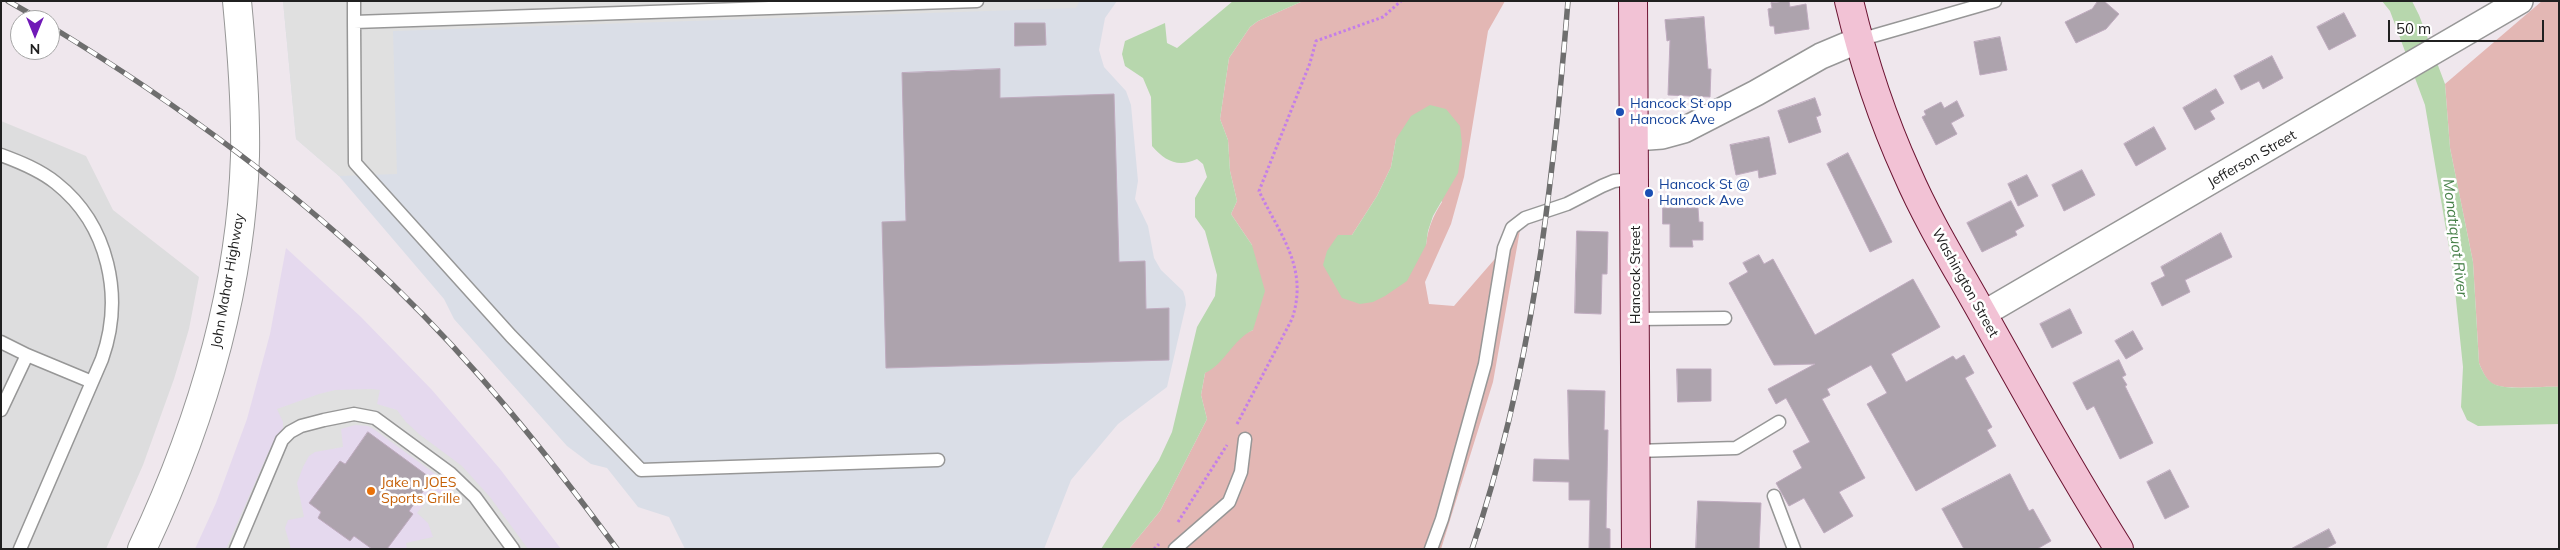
<!DOCTYPE html>
<html>
<head>
<meta charset="utf-8">
<style>
  body { margin:0 }
  #map { position:relative; width:2560px; height:550px; overflow:hidden; background:#efe7ed; font-family:Mulish,sans-serif }
  canvas { display:block }
  .frame { position:absolute; inset:0; border:2px solid #202020; pointer-events:none }
  .north { position:absolute; left:10px; top:10px; width:50px; height:50px; box-sizing:border-box; background:#fff; border:1px solid #a6a6a6; border-radius:50%; rotate:180deg; font-size:14px; font-weight:700; line-height:20px; text-align:center; color:#202020 }
  .north::after { content:''; display:block; margin:auto; width:18px; height:22px; background:#7019b7; clip-path:polygon(50% 0,100% 100%,50% 72%,0 100%) }
  .scale { position:absolute; left:2388px; top:20px; width:156px; height:22px; box-sizing:border-box; border:2px solid #202020; border-top:0; padding-left:6px; font-size:15px; line-height:18px; white-space:nowrap; color:#202020; -webkit-text-stroke:4px #fff; paint-order:stroke }
</style>
</head>
<body>
<div id="map">
<canvas width="2560" height="550"></canvas>
<div class="frame"></div>
<div class="north">N</div>
<div class="scale">50 m</div>
</div>
<script>
const c = document.querySelector('canvas').getContext('2d');
c.lineJoin = 'round';
function fill(path, color) {
  c.fillStyle = color;
  c.fill(path, 'evenodd');
}
function strokePath(path, color, width, dash) {
  c.strokeStyle = color;
  c.lineWidth = width;
  c.lineCap = dash ? 'butt' : 'round';
  c.setLineDash(dash || []);
  c.stroke(path);
}
function label(font, color, halo, rows, align = 'center') {
  c.font = font + ' Mulish,sans-serif';
  c.lineWidth = 5;
  c.setLineDash([]);
  c.textBaseline = 'middle';
  c.strokeStyle = halo;
  c.fillStyle = color;
  for (const [text, x, y, turn = 0] of rows) {
    c.save();
    c.translate(x, y);
    c.rotate((+turn || 0) * Math.PI / 180);
    c.textAlign = isNaN(turn) ? turn : align;
    if (halo) c.strokeText(text, 0, 0);
    c.fillText(text, 0, 0);
    c.restore();
  }
}
const residential = new Path2D(`
  M1,121L86,156L113,210L199,277L189,329L174,379L143,465L106,549H1Z`);
const commercial = new Path2D(`
  M286,248L361,317L432,390L500,469L561,549H195L216,503L247,419L270,334Z`);
const industrial = new Path2D(`
  M283,1H1117L1105,18L1099,50L1104,67L1126,91L1131,105L1138,181L1135,199L1148,226L1154,258L1161,270L1183,291L1185,297L1186,305L1167,387L1118,424L1071,480L1044,549H685L669,517L638,507L607,468L591,464L567,446L454,319L444,299L339,176L296,139Z`);
const grass = new Path2D(`
  M1303,1H1505L1488,31L1464,177L1451,224L1425,282L1429,304L1454,306L1520,230L1493,382L1441,549H1129L1160,511L1207,419L1201,395L1205,373L1242,335L1253,330L1252,245L1231,214L1237,201L1230,171L1228,140L1220,119L1229,58L1250,27L1258,21ZM1396,139L1442,202C1433,216 1428,228 1426,245L1338,235H1352L1377,196L1391,167Z
  M2542,1H2559V387C2544,386 2501,391 2491,383C2485,378 2482,370 2479,363L2473,262L2450,148L2445,84Z`);
const parking = new Path2D(`
  M283,1H1080L1076,8L393,31L397,174L339,176L296,139Z
  M371,389L380,390L377,404L397,410L406,422L419,434L462,466L490,497L528,549H407L406,543L433,537L428,523L417,513L431,495L438,500L443,494L452,491L453,487L375,430L368,426L355,425L341,429L343,447L315,452L309,456L303,467L297,483L304,517L288,520L285,528L291,549H226L268,453L283,428V422L277,409L319,394L335,390Z`);
const water = new Path2D(`
  M1233,1H1303L1258,21L1250,27L1229,58L1220,119L1228,140L1230,171L1237,201L1231,214L1252,245L1265,291L1253,330C1232,340 1225,364 1205,373L1201,395L1207,419L1160,511L1129,549H1101L1159,460L1172,432L1197,327L1215,296L1217,275L1205,231L1195,217V198L1207,177L1203,164L1197,159C1178,168 1165,161 1152,146L1151,97L1143,78L1125,66L1122,54L1125,41L1165,23L1167,43L1177,48Z
  M2382,1H2412L2419,15L2445,84L2450,148L2473,262L2479,363C2482,370 2485,378 2492,383C2502,391 2544,386 2559,387V424L2478,426L2467,420L2461,407L2463,367L2453,271L2425,105L2390,11Z
  M1430,105L1446,109L1460,126L1462,144L1458,173L1433,216L1428,231L1426,245L1407,281L1385,296L1373,302L1360,304L1342,298L1323,265L1327,251L1338,235H1352L1377,196L1391,167L1396,139L1411,116Z`);
const building = new Path2D(`
  M1789,1L1790,7L1806,4L1809,29L1775,34L1774,26H1770L1768,9L1772,8L1771,3Z
  M2098,1H2104L2119,14L2106,29L2076,43L2065,22L2092,9Z
  M2344,13L2356,36L2329,50L2317,27Z
  M1704,17L1708,69H1711L1710,97L1668,95L1670,40L1667,41L1665,20Z
  M1015,23H1045L1046,45L1015,46Z
  M2000,37L2007,70L1980,75L1974,42Z
  M2272,56L2283,78L2263,89L2259,81L2241,90L2234,76Z
  M1000,69V98L1114,94L1119,262L1145,261L1146,309L1169,308V360L886,368L882,222L906,221L902,73Z
  M2216,89L2224,103L2210,111L2215,119L2195,130L2183,108Z
  M1815,98L1821,115L1816,117L1821,132L1789,143L1778,111Z
  M1957,101L1964,116L1951,123L1957,134L1936,145L1922,117L1926,115L1924,111L1941,102L1944,108Z
  M2154,127L2166,149L2136,166L2124,144Z
  M1769,137L1776,174L1759,178L1758,170L1736,175L1730,145Z
  M1848,153L1892,242L1870,252L1827,164Z
  M2082,170L2095,195L2064,211L2052,185Z
  M2027,175L2038,196L2018,206L2008,184Z
  M2011,201L2024,226L2015,231L2017,235L1982,252L1967,223Z
  M1663,208H1698L1699,222H1703V240H1692L1693,247H1670V224H1663Z
  M1577,231L1608,232L1607,274H1602L1601,314L1575,313Z
  M2221,233L2232,257L2185,280L2190,292L2162,306L2151,283L2165,276L2161,267Z
  M1759,255L1764,264L1773,259L1815,335L1913,279L1940,327L1891,354L1906,382L1953,356L1956,360L1964,355L1974,373L1965,378L1992,427L1987,430L1996,446L1916,491L1867,404L1887,393L1871,365L1827,389L1830,395L1822,399L1865,478L1839,492L1853,516L1824,533L1804,498L1789,506L1776,483L1802,468L1793,451L1810,442L1786,398L1776,404L1768,389L1815,364L1774,365L1729,283L1748,272L1743,263Z
  M2070,309L2082,333L2052,348L2040,324Z
  M2133,331L2143,349L2126,359L2115,341Z
  M2119,360L2126,375L2122,377L2127,385L2125,386L2153,443L2120,459L2094,406L2087,410L2073,383Z
  M1677,369H1711V401L1678,402Z
  M1568,390L1605,391L1604,430H1608L1606,528L1610,529V549H1589L1590,500H1569V482L1533,481L1534,459L1569,460Z
  M368,432L432,479L409,511L413,514L387,549H372L354,536L350,541L318,518L321,512L309,503L340,461L345,464Z
  M2170,470L2189,507L2165,519L2147,482Z
  M2010,474L2029,511L2033,509L2051,541L2037,549H1964L1942,509Z
  M1698,501L1761,503L1759,549H1696Z
  M2329,529L2336,543L2325,549H2291Z`);
const path = new Path2D(`
  M1237,424L1292,319C1309,268 1280,235 1259,191L1310,63L1316,41L1383,17L1401,1
  M1178,522L1227,445
  M1154,549L1159,544`);
const service = new Path2D(`
  M354,1V22
  M1859,40L1995,1
  M1,155C20,162 40,170 56,183C109,225 124,297 102,359L20,549
  M1636,319L1725,318
  M1,342L27,355L92,382
  M1,410L27,355
  M1636,451L1736,448L1779,422
  M938,460L641,470L511,336L355,163L354,22L977,1
  M1774,496L1794,549
  M236,549L282,440L290,432L301,426L324,420L354,414L375,418L450,473L475,497L513,549
  M1175,549L1229,502L1241,472L1245,439
  M1431,549L1442,519L1485,364L1504,248L1512,228L1525,218L1567,204L1602,186L1614,181L1636,178`);
const minor = new Path2D(`
  M1635,138L1662,136L1684,130L1756,93L1821,56L1859,40
  M1983,314L2520,1`);
const tertiary = new Path2D(`
  M142,549C200,426 241,293 245,156C246,104 242,53 237,1`);
const secondary = new Path2D(`
  M1633,1L1636,549
  M1849,1C1863,60 1882,118 1907,173C1929,224 1959,271 1986,320C2029,397 2072,474 2119,549`);
const rail = new Path2D(`
  M8,1L41,20
  M50,26C172,100 289,185 392,284C476,365 548,455 617,549
  M1472,549C1532,372 1553,186 1568,1`);
const markers = [
  [1620,112,5,"#1a4fb4"],
  [1649,193,5,"#1a4fb4"],
  [371,491,5,"#e8710a"]
];
const transitNames = [
  ["Hancock St opp",1630,104],
  ["Hancock Ave",1630,120],
  ["Hancock St @",1659,185],
  ["Hancock Ave",1659,201]
];
const streetNames = [
  ["Jefferson Street",2252,159,-30],
  ["Hancock Street",1636,275,-90],
  ["John Mahar Highway",228,281,-80],
  ["Washington Street",1965,283,61]
];
const foodNames = [
  ["Jake n JOES",381,483],
  ["Sports Grille",381,499]
];
const waterNames = [
  ["Monatiquot River",2455,238,83]
];
fill(residential, '#ddddde');
fill(commercial, '#e5d9ee');
fill(industrial, '#dadee7');
fill(grass, '#e3b7b4');
fill(parking, '#e0e0e0');
fill(water, '#b7d7ad');
fill(building, '#ada3ad');
strokePath(building, '#bfabbf', 1);
strokePath(service, '#979797', 15);
strokePath(minor, '#979797', 28);
strokePath(tertiary, '#979797', 30);
strokePath(secondary, '#6b1331', 30);
strokePath(path, '#c47ee9', 3, [2.5, 2.5]);
strokePath(service, '#fff', 12);
strokePath(minor, '#fff', 25);
strokePath(tertiary, '#fff', 28);
strokePath(secondary, '#f2c2d5', 28);
strokePath(rail, '#6e6e6e', 5.5);
strokePath(rail, '#fff', 4, [11]);
for (const [x, y, r, color] of markers) {
  const dot = new Path2D();
  dot.arc(x, y, r, 0, 2 * Math.PI);
  c.fillStyle = color;
  c.fill(dot);
  strokePath(dot, '#fff', 2);
}
label('14px', '#164399', '#fff', transitNames, 'left');
label('14px', '#202020', '#fff', streetNames);
label('14px', '#c56008', '#fff', foodNames, 'left');
label('italic 15px', '#467f48', '#fff', waterNames);
</script>
</body>
</html>
